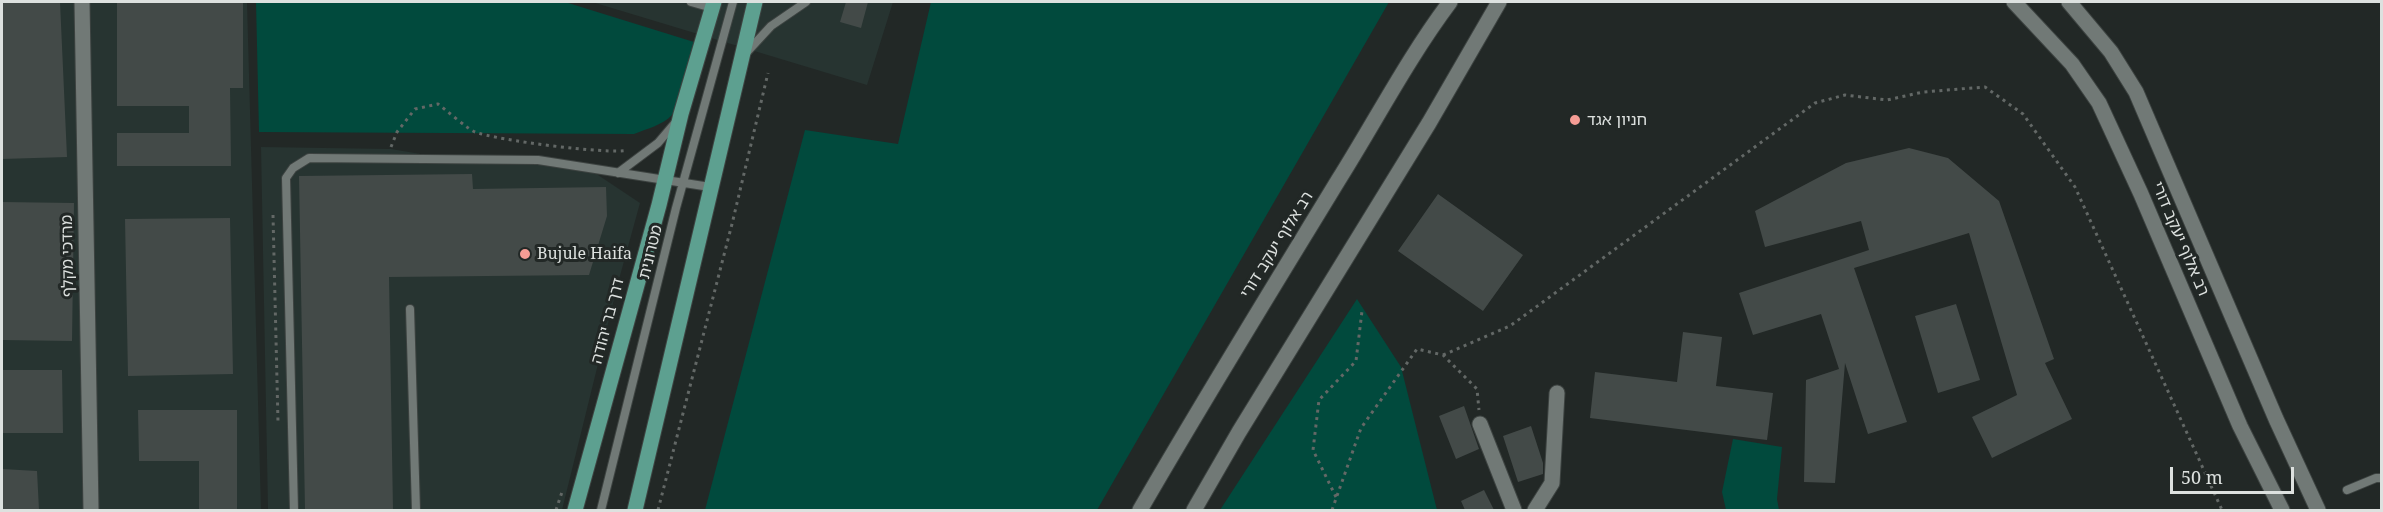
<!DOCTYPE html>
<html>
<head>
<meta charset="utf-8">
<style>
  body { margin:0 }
  #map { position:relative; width:2383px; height:512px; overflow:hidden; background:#222826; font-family:"Noto Serif",serif }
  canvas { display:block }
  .frame { position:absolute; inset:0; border:3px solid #dde1df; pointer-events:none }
  .scale { position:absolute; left:2170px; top:467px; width:124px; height:27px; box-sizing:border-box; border:3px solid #dde1df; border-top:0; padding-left:8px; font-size:18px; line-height:21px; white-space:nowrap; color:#dde1df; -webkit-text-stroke:4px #222826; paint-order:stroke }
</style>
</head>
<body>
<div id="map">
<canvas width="2383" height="512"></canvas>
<div class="frame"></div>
<div class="scale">50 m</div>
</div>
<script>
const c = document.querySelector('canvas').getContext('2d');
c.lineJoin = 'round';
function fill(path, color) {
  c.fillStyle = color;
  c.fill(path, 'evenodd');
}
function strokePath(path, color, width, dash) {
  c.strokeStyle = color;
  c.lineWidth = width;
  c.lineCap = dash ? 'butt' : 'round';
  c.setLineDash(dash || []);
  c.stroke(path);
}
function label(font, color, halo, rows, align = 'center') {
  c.font = font + ' "Noto Serif","Noto Sans Hebrew",serif';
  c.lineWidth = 6;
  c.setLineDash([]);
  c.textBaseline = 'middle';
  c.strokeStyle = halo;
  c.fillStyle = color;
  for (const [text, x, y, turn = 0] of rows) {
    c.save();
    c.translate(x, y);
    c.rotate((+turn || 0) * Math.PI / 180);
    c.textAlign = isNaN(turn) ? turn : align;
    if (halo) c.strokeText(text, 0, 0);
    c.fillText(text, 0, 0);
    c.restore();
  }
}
const built = new Path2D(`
  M2,2H247L261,510H2Z
  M592,2H893L867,85Z
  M261,147L391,149L480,164L583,165L640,203L618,283L562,510H268Z`);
const green = new Path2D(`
  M256,2H565L694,42C689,64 688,97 672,115C663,125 646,129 634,134L259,132Z
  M931,2H1389L1097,510H705L805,130L898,144Z
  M1357,299L1401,367L1437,510H1220Z
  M1733,439L1782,447L1777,499L1779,510H1726L1722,492Z`);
const building = new Path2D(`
  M2,2H60L67,157L2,159Z
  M117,2H243V88H230L231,166H117V133H189V106H117Z
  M846,2H868L861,28L840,22Z
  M1909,148L1948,158L1999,201L2054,359L2045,363L2072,419L1992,458L1972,417L2017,395L1969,233L1854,268L1907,422L1868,434L1845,363L1835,483L1804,482L1806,380L1839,369L1821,314L1753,335L1739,293L1869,250L1861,221L1765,247L1755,211L1846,163Z
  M472,174L473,189L606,187L607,216L589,275L389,277L393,510H305L299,176Z
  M1438,194L1523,255L1483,311L1398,251Z
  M2,202L74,203L72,341L2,340Z
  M230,218L233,374L128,376L125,219Z
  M1956,304L1980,380L1938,393L1915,316Z
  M1683,332L1722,337L1716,386L1773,393L1767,440L1590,418L1595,372L1677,382Z
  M2,370H62L63,433H2Z
  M1464,406L1479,449L1456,459L1439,416Z
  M138,410H237V510H199V461H139Z
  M1531,426L1543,463V474L1518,482L1503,436Z
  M2,469L37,471L39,510H2Z
  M1484,490L1494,510H1465L1461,501Z`);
const path = new Path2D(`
  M391,147L397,132L415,109L438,104C446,110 469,130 475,132C496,140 609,155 628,150
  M273,215L278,422
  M1443,355L1510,326L1815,103L1845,95L1887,100L1923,92L1985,87L2023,114L2075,187L2222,510
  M1336,497L1313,450L1319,400L1356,361L1362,311
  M556,510L563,489
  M658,510L732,224L768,73
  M1332,510L1361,428L1417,349L1443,355L1477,389L1479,410`);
const lane = new Path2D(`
  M691,2L712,8
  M747,52L771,26L806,2
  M618,173L658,143L675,123
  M410,309L416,510
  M2347,490L2376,478H2382
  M294,510L286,178L293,168L309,158L538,160L710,187
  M601,510L676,208L733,2`);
const street = new Path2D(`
  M1480,424L1514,510
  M1535,510L1552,483L1557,393`);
const secondary = new Path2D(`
  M82,2L91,510
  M2014,2L2072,64L2099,103L2141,194L2240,426L2282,510
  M2069,2L2111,52L2136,92L2276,419L2318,510
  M1140,510C1204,399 1272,289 1339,179C1376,120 1408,58 1450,2
  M1194,510L1239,432L1429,123L1499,2`);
const primary = new Path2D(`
  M575,510L659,205L681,114L714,2
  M635,510L755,2`);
const markers = [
  [1575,120,6,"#f59c94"],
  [525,254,6,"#f59c94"]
];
const poiNames = [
  ["חניון אגד",1587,120],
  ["Bujule Haifa",537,254]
];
const streetNames = [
  ["רב אלוף יעקב דורי",2180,239,67],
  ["רב אלוף יעקב דורי",1277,245,-58],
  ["מטרונית",651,252,-76],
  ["מרדכי מקלף",68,256,-91],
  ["דרך בר יהודה",608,321,-75]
];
fill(built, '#273431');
fill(green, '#014a3d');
fill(building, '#434a48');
strokePath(lane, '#3d4341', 10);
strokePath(street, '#3d4341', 17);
strokePath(secondary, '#3d4341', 17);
strokePath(primary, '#3d4341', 17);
strokePath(path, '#636866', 3, [3, 4.5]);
strokePath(lane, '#717976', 8);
strokePath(street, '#717976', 15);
strokePath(secondary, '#717976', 15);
strokePath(primary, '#5da090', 15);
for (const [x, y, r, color] of markers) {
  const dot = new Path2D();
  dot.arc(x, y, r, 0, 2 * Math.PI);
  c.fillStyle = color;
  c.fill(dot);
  strokePath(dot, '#222826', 2);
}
label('16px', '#dde1df', '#222826', poiNames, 'left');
label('16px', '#dde1df', '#222826', streetNames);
</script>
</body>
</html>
